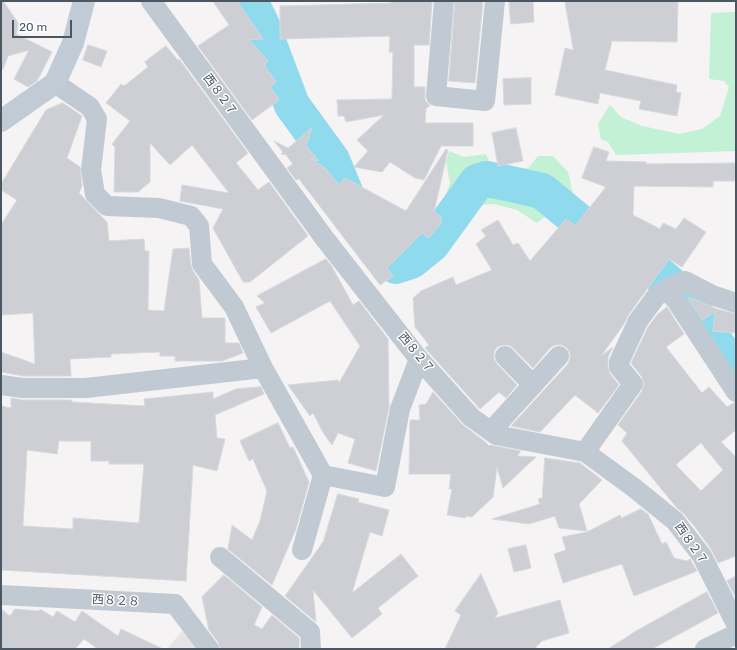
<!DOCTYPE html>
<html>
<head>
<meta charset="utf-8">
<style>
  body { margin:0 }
  #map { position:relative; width:737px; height:650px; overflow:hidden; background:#f5f3f3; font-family:Rubik,sans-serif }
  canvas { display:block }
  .frame { position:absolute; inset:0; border:2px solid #4a5661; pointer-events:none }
  .scale { position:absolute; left:12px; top:20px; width:60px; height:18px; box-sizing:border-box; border:2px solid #4a5661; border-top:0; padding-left:5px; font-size:12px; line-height:14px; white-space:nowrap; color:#4a5661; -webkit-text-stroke:3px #fff; paint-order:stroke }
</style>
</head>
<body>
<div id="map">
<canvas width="737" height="650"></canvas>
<div class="frame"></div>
<div class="scale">20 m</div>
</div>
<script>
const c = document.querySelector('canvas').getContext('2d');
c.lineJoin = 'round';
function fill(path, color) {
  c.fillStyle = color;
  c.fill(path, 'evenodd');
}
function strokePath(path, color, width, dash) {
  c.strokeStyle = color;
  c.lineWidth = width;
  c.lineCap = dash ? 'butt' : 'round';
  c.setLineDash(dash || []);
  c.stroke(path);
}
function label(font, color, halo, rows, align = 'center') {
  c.font = font + ' Rubik,"Noto Sans JP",sans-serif';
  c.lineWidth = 3;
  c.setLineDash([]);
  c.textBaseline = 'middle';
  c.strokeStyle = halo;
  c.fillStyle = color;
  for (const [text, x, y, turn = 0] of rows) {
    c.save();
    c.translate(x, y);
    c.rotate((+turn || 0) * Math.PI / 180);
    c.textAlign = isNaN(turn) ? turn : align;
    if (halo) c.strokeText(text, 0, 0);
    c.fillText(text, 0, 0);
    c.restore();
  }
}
const education = new Path2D(`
  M182,631L201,649H167Z`);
const green = new Path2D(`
  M736,12V151L616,155L608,142L601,139L598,124L610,105L621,117L642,126L680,134L702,129L720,116L729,87L724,81L709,79L711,13Z
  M449,151L464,157L486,154L492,168L499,172L528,168L538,156H553L568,172L573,194L537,223L517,210L494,204L479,205L458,214L446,205L445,197L450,183L446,162Z`);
const river = new Path2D(`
  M250,1L261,23L292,105L332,160L353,211L396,266L411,261L432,244L477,182L486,179L507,183L542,191L622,257L642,260L682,294L736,372`);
const building = new Path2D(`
  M1,1H3L19,24L16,34L52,52L37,81L28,87L14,79L29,50L8,56L3,69H1Z
  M213,1H237L263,39L249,40L268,61L264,65L276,82L270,87L279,100L252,120L198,46L229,25Z
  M391,1H432L429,45H414V87H425V100L430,106L426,108L425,123H473V146H441L424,180L415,178L390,162L382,172L354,167L368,151L357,140L384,115L346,122L344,116H338L337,100L392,99L393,52H389L390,36L280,39V6L391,3Z
  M455,1H483L475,83L449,81Z
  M509,1H533L534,22L511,24Z
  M565,1H678L677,42L612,41L605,70L677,85L676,92L681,93L677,116L639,109L641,101L600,93L598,104L555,95L565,48L573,50Z
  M88,45L107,51L101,67L83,60Z
  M166,46L176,58L178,60L179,59L248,153L236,163L258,190L269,182L308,236L250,282H243L213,228L223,209L180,201L182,185L229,193L192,145L170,165L150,143V182L138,192H114L115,147L112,144L130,121L106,103L121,84L124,86L148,67L145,62Z
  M531,78V104L504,105L503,79Z
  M63,103L82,116L67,158L80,167L82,186L79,193L107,222L109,241L144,239L145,251H149L148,310L164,311L173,249L189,248L191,265L193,271L199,280L202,318H225V343H239L243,353L222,361H175V356H160V352L111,354V357L70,359L71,376H24L1,372V352L35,364L33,313L1,315V225L17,200L1,190V184L46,110Z
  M312,128L306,146L319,161L310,159L324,167L339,185L345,178L406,211L446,149L448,150L434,212L441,217V223L429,238L422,233L387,268L393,276L380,285L299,179L296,180L287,168L293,164L286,155L281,154L283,152L274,141L288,148Z
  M516,128L523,161L498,166L492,133Z
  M594,147L609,152L606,161L646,162V164L736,163V181H713V187L634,186L633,215L660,229L663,223L676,229L684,218L706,232L682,267L669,259L629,314L624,324L601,356L613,347L608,357V367L610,374L619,385L598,413L575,395L540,432L511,426L568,364L570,358V353L567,348L562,345H555L550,348L533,368L513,348L509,345H503L497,347L494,352V359L497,364L517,385L506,398L499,392L480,409L425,348L429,345L415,327L413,298L421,291L453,277L456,285L492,270L476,244L486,236L481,230L498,220L513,245L518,243L530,261L566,219L575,226L606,187L582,178Z
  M326,259L331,265L353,305L359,301L388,339L389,407L376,471L348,463L355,439L338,433L332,445L324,434L313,413L310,416L288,385L338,380L339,383L360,346L330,301L271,333L256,307L265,303L257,296Z
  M688,298H692L717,309L736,314V333L713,331L715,311L703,320Z
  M667,307L684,334L666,347L702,393L709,387L727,407L733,403H736V430L721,442L736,457V556L718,563L711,549L695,527L684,514L677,508L622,441L627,433L618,425L642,391L644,384L642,377L631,363L648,327L657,315ZM701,443L723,470L701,491L676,465Z
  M261,387L264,394L215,415L217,438L225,439L217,471L193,465L186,581L1,570V406L11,408V398L23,400H71L72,402L145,406L144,399L213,392V399L236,389ZM59,441H91V461H109V464H144L139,523L73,518V529L23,526L27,450L57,454Z
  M433,392L463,425L484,441L489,446L490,445L521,451L517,456L536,457L503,488L497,467L493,497L472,517L466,516L465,518L447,515L452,489H449L451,474H409L410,420H420L419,405L426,404Z
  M278,423L290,448L293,447L309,482L296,529L272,585L228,549L232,525L252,540L260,521L267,491L253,459L249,461L240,441Z
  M545,458L580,463L602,480L579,504L587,531L559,528L555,516L529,524L492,519L540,504L538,499L542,498Z
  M338,494L359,499L358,502L389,510L382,536L370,532L352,593L401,554L418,576L378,608L382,614L352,638L313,590L316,622L285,596L323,542Z
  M641,509L648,514L662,544L666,542L674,558L687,561L690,559L697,571L634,596L622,564L563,583L554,554L566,550L562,537L587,532L620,515L621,518Z
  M526,545L531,568L514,572L508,549Z
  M481,574L498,613L495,618L560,600L569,633L542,641L534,649H445L461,615L455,611Z
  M224,575L262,607L254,625L262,629L272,615L299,638V649H220L218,642L209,630L202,597Z
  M736,576V598L727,581Z
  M707,592L718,613L652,649H608L636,631Z
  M1,609L10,616L15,609L39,611L40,609L53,617L57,611L75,622L82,611L118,636L121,629L163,649H98L84,639L75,649H1Z`);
const street = new Path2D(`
  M151,1L325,239L419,359L471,417L496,435L585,452L633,487L675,521L702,556L736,624
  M444,1L436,96L485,101L495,1
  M55,83L90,107L97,119L91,170L95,194L107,206L159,208L191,216L199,226L202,264L234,307L263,368L323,475L385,487L400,409L419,359
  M668,288L736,392
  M505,356L533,385
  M1,385L23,388H86L263,368
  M491,431L559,356
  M585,452L633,384L619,367V362L638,321L658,294L668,288L685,281L712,295L736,303
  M302,550L323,475
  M220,557L310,632L311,649
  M1,595L175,604L209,649
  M705,649L736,634`);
const secondary = new Path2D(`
  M1,121L55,83L73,43L84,1`);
const streetNames = [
  ["西８２７",220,95,54],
  ["西８２７",416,353,50],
  ["西８２７",691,544,55],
  ["西８２８",116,601,3]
];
fill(education, '#e6e4e5');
fill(green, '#c3f1d5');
strokePath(river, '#90daee', 36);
fill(building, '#cdcfd5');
strokePath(building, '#d7d9de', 1);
strokePath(street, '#c1cad2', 20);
strokePath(secondary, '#c1cbd6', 22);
label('12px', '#4a5661', '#fff', streetNames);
</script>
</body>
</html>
